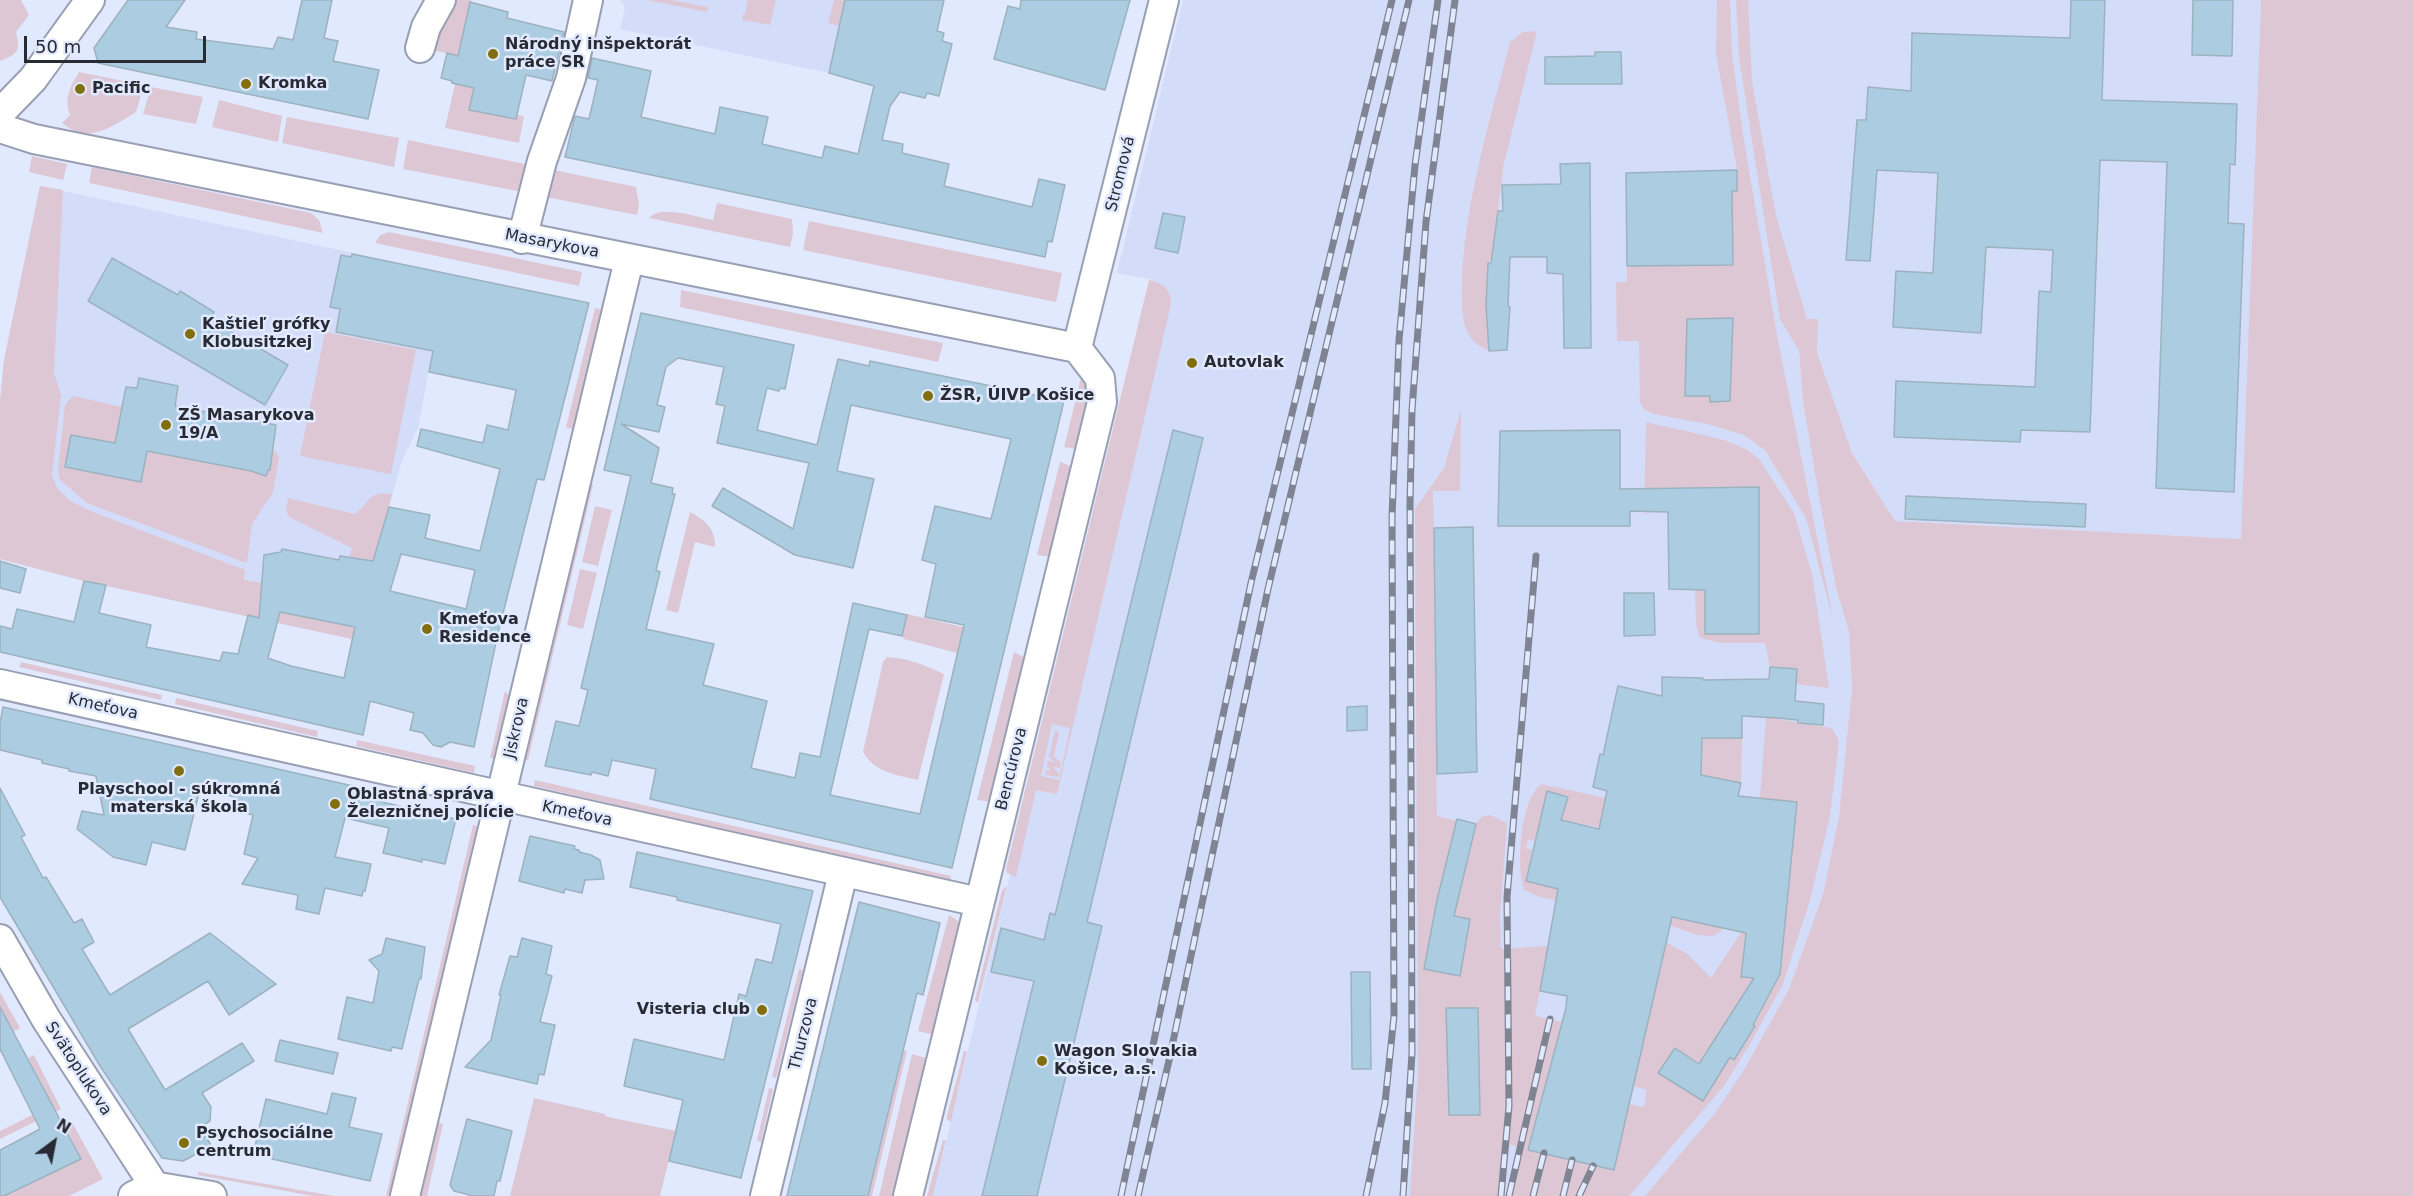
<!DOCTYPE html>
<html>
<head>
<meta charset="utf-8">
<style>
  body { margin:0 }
  #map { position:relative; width:2413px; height:1196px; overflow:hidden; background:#e1e9ff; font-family:"DejaVu Sans",sans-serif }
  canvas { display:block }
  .north { position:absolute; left:24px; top:1112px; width:60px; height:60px; -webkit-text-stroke:4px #e1e9ff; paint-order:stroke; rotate:32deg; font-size:16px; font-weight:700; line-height:24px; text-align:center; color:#282b33 }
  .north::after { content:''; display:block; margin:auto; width:21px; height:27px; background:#282b33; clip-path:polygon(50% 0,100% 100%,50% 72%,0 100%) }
  .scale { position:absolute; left:24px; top:36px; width:182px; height:27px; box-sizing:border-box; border:3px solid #282b33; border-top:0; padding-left:8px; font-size:18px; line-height:21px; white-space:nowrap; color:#282b33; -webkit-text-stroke:4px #e1e9ff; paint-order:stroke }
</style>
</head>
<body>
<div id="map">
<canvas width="2413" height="1196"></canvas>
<div class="north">N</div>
<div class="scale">50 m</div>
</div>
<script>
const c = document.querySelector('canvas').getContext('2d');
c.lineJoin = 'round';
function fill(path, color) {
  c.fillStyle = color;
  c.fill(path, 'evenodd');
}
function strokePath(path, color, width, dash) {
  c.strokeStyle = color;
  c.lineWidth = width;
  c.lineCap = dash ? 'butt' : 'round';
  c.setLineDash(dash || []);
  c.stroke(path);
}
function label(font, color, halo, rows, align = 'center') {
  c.font = font + ' "DejaVu Sans",sans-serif';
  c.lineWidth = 5;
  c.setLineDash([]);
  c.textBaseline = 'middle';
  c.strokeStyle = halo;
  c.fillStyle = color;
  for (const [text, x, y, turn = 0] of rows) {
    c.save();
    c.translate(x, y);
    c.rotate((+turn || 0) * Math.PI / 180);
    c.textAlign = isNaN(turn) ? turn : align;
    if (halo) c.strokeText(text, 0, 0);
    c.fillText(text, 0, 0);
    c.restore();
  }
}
const built = new Path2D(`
  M620,0H845L829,73L620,29L625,7Z
  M1183,0H2261L2242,539L1895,521L1852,453L1817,352L1818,319H1807L1799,351L1803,402L1836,588L1849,632L1852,689L1849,726L1839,816L1823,894L1789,989L1770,1024L1743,1196H933L1153,280L1117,273Z
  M40,186L447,273L418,428L402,461L352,639L84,581L0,559V401L4,360Z`);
const green = new Path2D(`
  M0,0H21L29,15L16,32C21,51 18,54 0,61Z
  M455,0H471L458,56L432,50L436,33Z
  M647,0H671L708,7L707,12Z
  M748,0H776L770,25L742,20L743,14H745Z
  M834,0H845L839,26L828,23Z
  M1717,0H1730L1732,55L1744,141L1777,335L1834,623L1806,518L1765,450L1744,435L1707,424L1654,414L1644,409L1640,402L1639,341H1617L1616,282H1627V266L1733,265L1732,226L1626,227L1627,194L1737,191V169L1716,54Z
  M1736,0H1748L1752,81L1776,216L1807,319H1818L1817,352L1852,453L1895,521L2241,539L2261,0H2413V1196H1645L1716,1112L1744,1070L1789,989L1823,894L1839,816L1852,689L1849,632L1836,588L1820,502L1803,402L1799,351L1780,319L1739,57Z
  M1537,31L1503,168L1496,228V251L1488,263L1489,351C1477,346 1469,339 1465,326C1461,313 1462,298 1462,285C1463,208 1491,117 1510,42L1523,32Z
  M79,72L144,85L136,112C112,127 88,145 62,123L70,115C64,98 70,87 79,72Z
  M455,84L474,88L469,110L516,119L517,115L524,116L519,143L445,128Z
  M151,87L203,97L196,124L143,114Z
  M219,100L282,116L278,142L212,127Z
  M287,117L399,138L394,167L282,143Z
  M408,140L530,165L528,193L403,169Z
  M32,156L67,164L63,180L29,172Z
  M92,167L311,213L319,220L323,233L89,183Z
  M549,169L636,187L639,205L637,215L541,196Z
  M40,186L63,190L54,373L61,395L52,475L57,488L70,501L93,512L245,570L244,580L262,583L270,610L336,623L348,557L350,556L352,548L289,517L286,511L288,498L354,514C371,503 367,490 392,494L352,639L84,581L0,559V401L4,360Z
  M717,203L792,219L793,233L790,247L649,218C660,204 697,217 713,220Z
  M809,221L1062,273L1056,302L803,250Z
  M389,232L582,272L579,286L375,243L380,235Z
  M1149,280C1163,283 1171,290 1171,304L1057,794L1036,790L1016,877L1007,873L1006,869ZM1052,724L1070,728L1059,780L1041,776Z
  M681,290L943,343L938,362L680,307Z
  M595,308L604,310L575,430L566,427Z
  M325,332L416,350L391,474L300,456Z
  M1081,378L1092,388L1078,449L1064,447Z
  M73,396L122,407L115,443L71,435L65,468L141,482L147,451L265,474L270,469L271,450L277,453L279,458L273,492L252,524L247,563L87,503L60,480L58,469L65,405Z
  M1461,410L1460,491H1433L1437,816L1457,821L1460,888L1476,824L1481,817L1490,815L1507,823L1500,915L1501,949L1548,946L1535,1016L1562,1022L1529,1149L1541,1153L1530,1196H1512L1523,1148L1503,1143L1498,1196H1410L1418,1072L1415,509L1444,468ZM1435,912L1470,919L1460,975Z
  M1646,422L1724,440L1746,449L1759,459L1794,513L1812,574L1829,688L1796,684L1797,669L1770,667L1765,643H1721L1700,638L1696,625L1695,590H1705V634H1759V520H1705L1758,487L1648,488L1646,516L1644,512Z
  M1060,462L1071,466L1074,469L1054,557L1037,555Z
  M585,482L593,485L528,760L521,759Z
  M595,506L612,510L598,566L582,562Z
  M690,512C705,520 716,529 715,547L695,542L678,613L666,610Z
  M580,569L597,573L583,629L567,625Z
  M907,614L963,627L957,653L904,639L902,636Z
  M1014,652L1027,659L993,802L977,800Z
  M887,657C908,658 925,665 944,674L918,780C897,775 875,773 863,752L883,662Z
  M21,662L162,695L161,700L19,667Z
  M505,691L511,698L497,759L490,758Z
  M176,698L318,731L317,737L175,704Z
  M1766,717L1832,728L1839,741L1830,816L1810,900L1783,984L1750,1044L1724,1086L1629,1196H1583L1596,1166L1614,1170L1629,1104L1644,1107L1647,1090L1633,1086L1666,942L1686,953L1711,978L1746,925L1741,976L1754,978L1700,1064L1675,1048L1659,1073L1703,1101L1730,1057L1735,1059L1755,1026L1753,1025L1781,960L1797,802L1760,798Z
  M1055,730L1059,733L1054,756L1061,763L1060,768L1053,767L1059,773L1058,777L1045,775L1046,770L1051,771L1047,766L1048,761L1055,762L1049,757Z
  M1742,738L1741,783L1701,775L1702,739Z
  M357,740L475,766L474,773L356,746Z
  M535,780L951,876L950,882L534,786Z
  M1541,784L1606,798L1599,827L1541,816L1535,841L1528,840L1526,848L1532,850L1526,881L1723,928L1719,933L1712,936L1697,935L1655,920L1540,897L1524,890C1516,865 1520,801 1541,784Z
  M473,825L481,827L394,1196H386Z
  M1007,886L978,1003L975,1000L976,996L1002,890Z
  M949,915L961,923L936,1033L930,1034L918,1031Z
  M799,969L803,970L776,1078L772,1077Z
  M0,992L20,1028L0,1040L2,1020L6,1018L0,1007Z
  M903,1050L907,1051L872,1196H868Z
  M964,1051H967L951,1122L947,1120V1116Z
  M912,1054L926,1058L932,1066L901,1196H879Z
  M34,1055L61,1109L0,1139V1131L52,1105L28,1058Z
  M769,1088L773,1089L761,1142L757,1141Z
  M534,1098L605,1114V1116L613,1118L676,1131L660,1196H510Z
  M66,1118L72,1122L103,1179L69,1196H4L81,1159L62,1120Z
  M434,1122L443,1124L427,1196H418Z
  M943,1140H946L933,1196H927Z
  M1547,1154L1569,1160L1560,1196H1536Z
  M1574,1161L1590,1165L1577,1196H1565Z
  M198,1172L334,1196H313L198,1175Z`);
const building = new Path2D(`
  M128,0H185L166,27L197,32L196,39L273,49L278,37L293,40L302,0H332L324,38L338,41L333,61L379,70L368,119L98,63L94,48Z
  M845,0H944L937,31L944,33L942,41L952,44L939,96L927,93L925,98L900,92L890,106L882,140L903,144L902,153L949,164L944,186L1032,207L1039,179L1065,185L1052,242L1048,241L1045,257L565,157L575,116L589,119L598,80L588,78L592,58L651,71L641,117L715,134L720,107L768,117L762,144L822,158L825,146L858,154L874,86L829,73Z
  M1021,0H1130L1105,90L994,59L1008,6L1020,9Z
  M2071,0H2105L2102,100L2237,104L2235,165L2230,164L2228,223L2244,224L2234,492L2156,488L2167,162L2100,160L2090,432L2021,430L2020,442L1894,437L1896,381L2035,387L2039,291L2051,292L2053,250L1986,247L1981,333L1893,327L1896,271L1933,273L1938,173L1877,170L1870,261L1846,260L1857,120H1866L1868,87L1911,91L1912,33L2070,38Z
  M2193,0H2233L2232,56L2192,55Z
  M470,2L508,12L507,18L564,32L552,81L526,75L516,119L469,110L474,88L452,83V81L441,78L447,53L458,56Z
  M1595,52H1621L1622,84H1545V57L1595,56Z
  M1590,163L1591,348H1564L1563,274L1547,273V257H1510L1508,306L1510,307L1507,350L1489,351L1486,306L1488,263H1491L1498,211H1503L1502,185L1561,184L1560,164Z
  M1737,170V191H1732L1733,265L1627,266L1626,173Z
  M1163,213L1185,217L1178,253L1155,248Z
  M352,254L589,303L544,480L537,479L498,633L474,747L450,742L441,747L433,745L423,733L410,730L414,713L370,701L363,735L0,652V626L12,629L17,609L74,622L84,581L106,585L99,613L151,625L146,647L220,661L223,652L238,654L248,615L259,618L264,555L281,552L282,549L339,560L340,556L373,561L389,507L430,515L425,538L480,551L500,469L417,446L421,429L483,443L487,425L508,430L516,390L429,372L433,351L336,332L340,309L330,307L341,255L351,257ZM401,554L475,570L466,609L390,591ZM280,612L355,627L344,678L291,666L268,658Z
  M112,258L178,295L180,291L214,312L210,319L288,365L265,405L88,301Z
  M641,313L794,345L785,389L780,388L779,391L767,388L757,430L817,445L838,359L869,366L870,361L1064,401L952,868L650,799L656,769L612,760L608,776L592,772L591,775L545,766L556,721L579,726L588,690L581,688L631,476L604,470ZM678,358L724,367L716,404L725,406L717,443L809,463L793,529L723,488L712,506L795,555L853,568L874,479L837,471L851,405L1011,439L991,519L935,506L922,560L936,564L925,617L964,625L920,814L830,795L869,629L902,636L907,615L853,603L820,757L800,753L795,778L751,768L767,701L703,685L714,644L646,629L660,572L656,570L675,494H672L673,488L651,483L659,448L621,424L659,432L665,407L657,405L666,367Z
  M1733,318L1730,401L1710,402V396H1685L1687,319Z
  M139,378L178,386L175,406L276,425L270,470H268L266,476L251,471L147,451L141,482L65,467L71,435L115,443L126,387L137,388Z
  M1173,430L1203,438L1087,922L1102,926L1037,1196H982L1034,981L991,972L1001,928L1044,940L1050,913L1055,915Z
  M1620,430V489L1759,487V634H1705V590L1669,589L1668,512L1630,511V526H1498L1500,431Z
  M1906,496L2086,504L2085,527L1905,519Z
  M1473,527L1477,772L1437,774L1434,528Z
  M0,561L26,569L20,593L0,588Z
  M1624,593H1654L1655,635L1624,636Z
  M1770,667L1797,669L1795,701L1824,704L1823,725L1798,723V720L1778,718L1742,716V738H1702L1701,775L1741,783L1738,796L1797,802L1780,974L1753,1025L1755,1026L1734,1060L1730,1057L1703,1101L1658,1073L1675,1048L1699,1064L1754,978L1741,977L1746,933L1672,917L1614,1170L1528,1150L1566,1008L1567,996L1540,991L1558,889L1526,881L1547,791L1568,797L1561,820L1599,829L1607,791L1593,787L1600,754L1603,755L1618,686L1662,696V677L1703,678V680L1769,679Z
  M1367,706V730L1347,731V707Z
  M3,707L384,793L382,802L456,819L445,864L422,859V862L383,853L389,828L345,818L335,857L371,864L365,891H363L362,896L325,888L319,914L296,909L298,895L242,884L258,858L244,854L253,815L232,810L235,797L200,789L185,850L152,842L146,865L113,857L77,829L82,811L104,815L96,776L69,771V769L42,763V760L0,750V723Z
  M0,788L25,835L21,837L43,878L46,877L74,923L82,919L94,942L82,949L110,995L210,933L276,984L229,1015L208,981L128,1029L165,1090L242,1043L254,1061L202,1093L211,1107L210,1121L200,1127L211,1145L189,1158L183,1161L162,1158L100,1066L0,897Z
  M1457,819L1476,824L1454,916L1470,919L1460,976L1424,969L1437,900Z
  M530,836L575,846L574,849L579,850V852L591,855L600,860L604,879L585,880L582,893L565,889L564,893L519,881Z
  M637,852L813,891L741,1178L669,1161L683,1100L624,1086L634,1039L724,1060L739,994L746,996L756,959L772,963L781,924L677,900V897L630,887Z
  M859,902L940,923L923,995L917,993L868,1196H787Z
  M386,938L425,947L421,979H419L402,1049L392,1047L391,1051L338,1039L347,997L373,1003L379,971L369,960L382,954Z
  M522,938L552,946L546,974L552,976L540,1022L555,1025L544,1075L539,1074L537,1084L465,1067L491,1040L501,995H499L510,956L517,957Z
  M1351,972H1370L1371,1069H1352Z
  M0,1007L81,1159L4,1196H0V1150L40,1129L0,1049Z
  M1446,1008H1478L1480,1115H1449Z
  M280,1040L338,1053L333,1074L275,1061Z
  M332,1093L356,1098L349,1127L382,1134L370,1181L272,1159L273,1155L254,1151L266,1099L327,1114Z
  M467,1119L512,1131L500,1181H497L494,1196H473L454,1191L450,1185Z`);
const street = new Path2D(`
  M420,48L426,27L441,0
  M0,113L33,79L90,0
  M0,128L34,139L1077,348
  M522,239L542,161L571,78L588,0
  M1077,348L1164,0
  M0,684L979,902
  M0,939L46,1019L161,1196
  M133,1196L153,1186L212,1196
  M405,1196L629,260
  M765,1196L843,873
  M908,1196L1102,402L1100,378L1077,348`);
const rail = new Path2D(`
  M1121,1196L1251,583L1392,0
  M1138,1196L1170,1056L1268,589L1409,0
  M1366,1196L1385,1103L1394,1016L1392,517L1399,340L1415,165L1438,0
  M1403,1196L1412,1053L1410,504L1412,410L1426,222L1455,0
  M1501,1196L1509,1106L1507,897L1536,556
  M1509,1196L1550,1019
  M1533,1196L1544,1153
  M1563,1196L1572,1160
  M1579,1196L1593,1166`);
const markers = [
  [493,54,6,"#816f0d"],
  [246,84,6,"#816f0d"],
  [80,89,6,"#816f0d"],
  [190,334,6,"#816f0d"],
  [1192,363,6,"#816f0d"],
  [928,396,6,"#816f0d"],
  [166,425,6,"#816f0d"],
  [427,629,6,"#816f0d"],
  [179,771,6,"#816f0d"],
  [335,804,6,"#816f0d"],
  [762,1010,6,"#816f0d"],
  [1042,1061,6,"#816f0d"],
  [184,1143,6,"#816f0d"]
];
const poiNames = [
  ["Národný inšpektorát",505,45],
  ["práce SR",505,63],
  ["Kromka",258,84],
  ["Pacific",92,89],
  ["Kaštieľ grófky",202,325],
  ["Klobusitzkej",202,343],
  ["Autovlak",1204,363],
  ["ŽSR, ÚIVP Košice",940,396],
  ["ZŠ Masarykova",178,416],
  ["19/A",178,434],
  ["Kmeťova",439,620],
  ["Residence",439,638],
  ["Playschool - súkromná",179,790,"center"],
  ["materská škola",179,808,"center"],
  ["Oblastná správa",347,795],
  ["Železničnej polície",347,813],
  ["Visteria club",750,1010,"right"],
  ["Wagon Slovakia",1054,1052],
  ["Košice, a.s.",1054,1070],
  ["Psychosociálne",196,1134],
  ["centrum",196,1152]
];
const streetNames = [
  ["Stromová",1121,174,-76],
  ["Masarykova",552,244,11],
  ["Kmeťova",103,707,13],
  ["Jiskrova",517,728,-77],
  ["Bencúrova",1012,769,-76],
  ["Kmeťova",577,814,12],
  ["Thurzova",804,1034,-76],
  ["Svätoplukova",78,1069,57]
];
fill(built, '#d3dcf9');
fill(green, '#dec7d5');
fill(building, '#abcce1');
strokePath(building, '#9cb2bf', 1.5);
strokePath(street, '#989fb3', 32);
strokePath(street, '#fff', 28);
strokePath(rail, '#7f8493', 7);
strokePath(rail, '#e1e9ff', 4.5, [14]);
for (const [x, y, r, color] of markers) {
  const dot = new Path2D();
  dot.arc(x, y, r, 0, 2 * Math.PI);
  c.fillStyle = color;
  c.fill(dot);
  strokePath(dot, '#e1e9ff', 2);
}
label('bold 16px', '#282b33', '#e1e9ff', poiNames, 'left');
label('16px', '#282b33', '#e1e9ff', streetNames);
</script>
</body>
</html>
